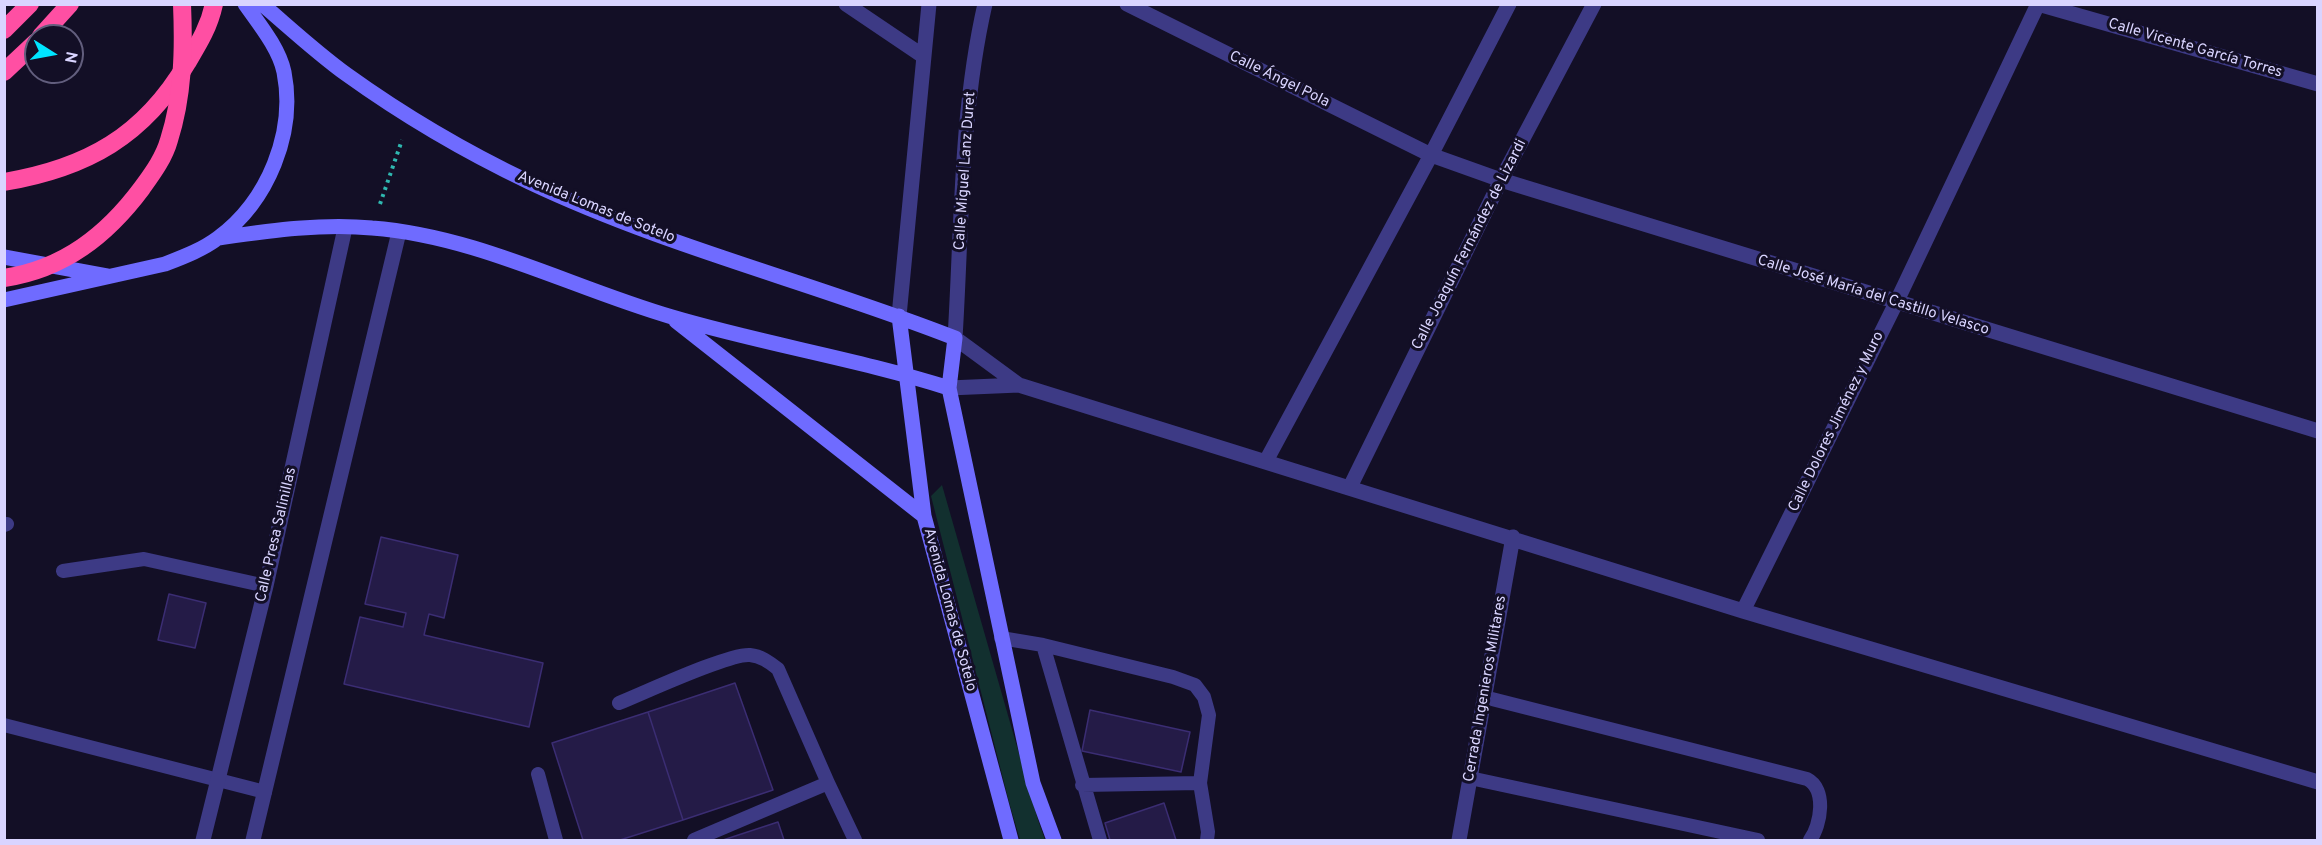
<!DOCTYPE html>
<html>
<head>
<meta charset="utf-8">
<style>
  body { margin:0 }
  #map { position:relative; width:2322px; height:845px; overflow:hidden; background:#130f26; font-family:Overpass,sans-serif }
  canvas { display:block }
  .frame { position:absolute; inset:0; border:6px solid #d9d4ff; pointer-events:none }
  .north { position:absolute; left:24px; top:24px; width:60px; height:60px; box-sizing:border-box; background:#130f26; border:2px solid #625e7d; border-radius:50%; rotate:101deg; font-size:16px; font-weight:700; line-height:24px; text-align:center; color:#d9d4ff }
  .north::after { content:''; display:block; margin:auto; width:21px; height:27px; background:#00e5ff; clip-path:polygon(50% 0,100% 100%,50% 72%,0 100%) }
</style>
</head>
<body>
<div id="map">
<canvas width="2322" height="845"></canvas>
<div class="frame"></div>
<div class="north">N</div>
</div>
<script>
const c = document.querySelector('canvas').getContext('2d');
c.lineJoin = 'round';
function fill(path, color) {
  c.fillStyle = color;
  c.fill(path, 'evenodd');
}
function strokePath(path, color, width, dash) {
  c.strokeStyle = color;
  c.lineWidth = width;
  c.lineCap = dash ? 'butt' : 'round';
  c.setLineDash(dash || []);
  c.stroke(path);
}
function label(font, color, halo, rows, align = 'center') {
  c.font = font + ' Overpass,sans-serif';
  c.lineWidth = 6;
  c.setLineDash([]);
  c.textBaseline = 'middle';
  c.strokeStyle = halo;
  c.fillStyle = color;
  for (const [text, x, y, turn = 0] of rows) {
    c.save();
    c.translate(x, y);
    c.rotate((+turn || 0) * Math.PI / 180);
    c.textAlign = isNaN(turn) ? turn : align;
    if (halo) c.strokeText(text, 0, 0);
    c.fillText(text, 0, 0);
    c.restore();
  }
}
const green = new Path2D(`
  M942,485L1038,820L1045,840H1020L1009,802L931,496Z`);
const building = new Path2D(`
  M381,537L458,555L444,618L429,614L424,635L543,663L529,727L344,684L360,617L403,627L406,613L365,604Z
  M169,594L206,603L195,648L158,640Z
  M735,683L773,790L683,820L648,712Z
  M1090,710L1190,732L1181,772L1082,751Z
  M648,712L683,820L620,840H583L552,743Z
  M1164,803L1176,840H1110L1105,823Z
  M778,822L784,840H723Z`);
const path = new Path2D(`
  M380,204L402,140`);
const lane = new Path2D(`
  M4,525L7,524
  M63,571L144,559L266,586
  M1001,638L1043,645L1173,677L1195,685L1204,697L1209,715L1200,783L1208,832L1207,840
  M1043,645L1100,840
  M1484,697L1807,779C1827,789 1821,825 1810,840
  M619,703C644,693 729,653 750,655C761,656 769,662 778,669L828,783
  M4,725L265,792
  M538,774L556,840
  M1470,778L1758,840
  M1082,785L1200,783
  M694,840L828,783L855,840`);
const street = new Path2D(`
  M846,4L923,56
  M985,4C960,113 962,227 955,338L1019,385L1743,611L2318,782
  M1127,4L1431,155L1501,180L2318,431
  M2038,4L2318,84
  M899,316L929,4
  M949,388L1019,385
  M1266,461L1431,155L1509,4
  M1350,487L1501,180L1594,4
  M1743,611L1896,303L2038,4
  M203,840L266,586L345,228
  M253,840L399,232
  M1459,840L1513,537`);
const secondary = new Path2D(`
  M262,4C290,28 317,53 346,74C403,115 466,152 529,182C666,247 815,283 955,338L949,388L1033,783L1054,840
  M218,238C268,231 322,223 372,228C477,236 572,288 672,317C763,344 858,359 949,388
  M4,257L107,276
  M4,300L165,264C183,257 202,250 218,238C268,201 296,133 284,72C279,48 259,24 245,4
  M899,316L924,516L1011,840
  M676,321L924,516`);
const highway = new Path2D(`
  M4,30L30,4
  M41,36L70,4
  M4,72L36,42
  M4,182C87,168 144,136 187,63C199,43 209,27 214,4`);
const highwayBridge = new Path2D(`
  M4,278C64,269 107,235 142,188C152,174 164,158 169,140C183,96 184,51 182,4`);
const streetNames = [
  ["Calle Vicente García Torres",2195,49,16],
  ["Calle Ángel Pola",1279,80,26],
  ["Calle Miguel Lanz Duret",966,171,-86],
  ["Avenida Lomas de Sotelo",596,208,22],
  ["Calle Joaquín Fernández de Lizardi",1470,245,-63],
  ["Calle José María del Castillo Velasco",1873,296,17],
  ["Calle Dolores Jiménez y Muro",1837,422,-64],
  ["Calle Presa Salinillas",277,535,-77],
  ["Avenida Lomas de Sotelo",949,610,75],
  ["Cerrada Ingenieros Militares",1486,689,-80]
];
fill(green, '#12302f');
fill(building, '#241b47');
strokePath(building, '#3b2d73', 1.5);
strokePath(path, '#2fb8b0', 4, [3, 4.5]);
strokePath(lane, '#3d3a85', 14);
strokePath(street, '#3d3a85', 15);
strokePath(secondary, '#6f6bff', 15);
strokePath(highway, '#ff4fa3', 18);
strokePath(highwayBridge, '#ff4fa3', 18);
label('15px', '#d9d4ff', '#130f26', streetNames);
</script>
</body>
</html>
